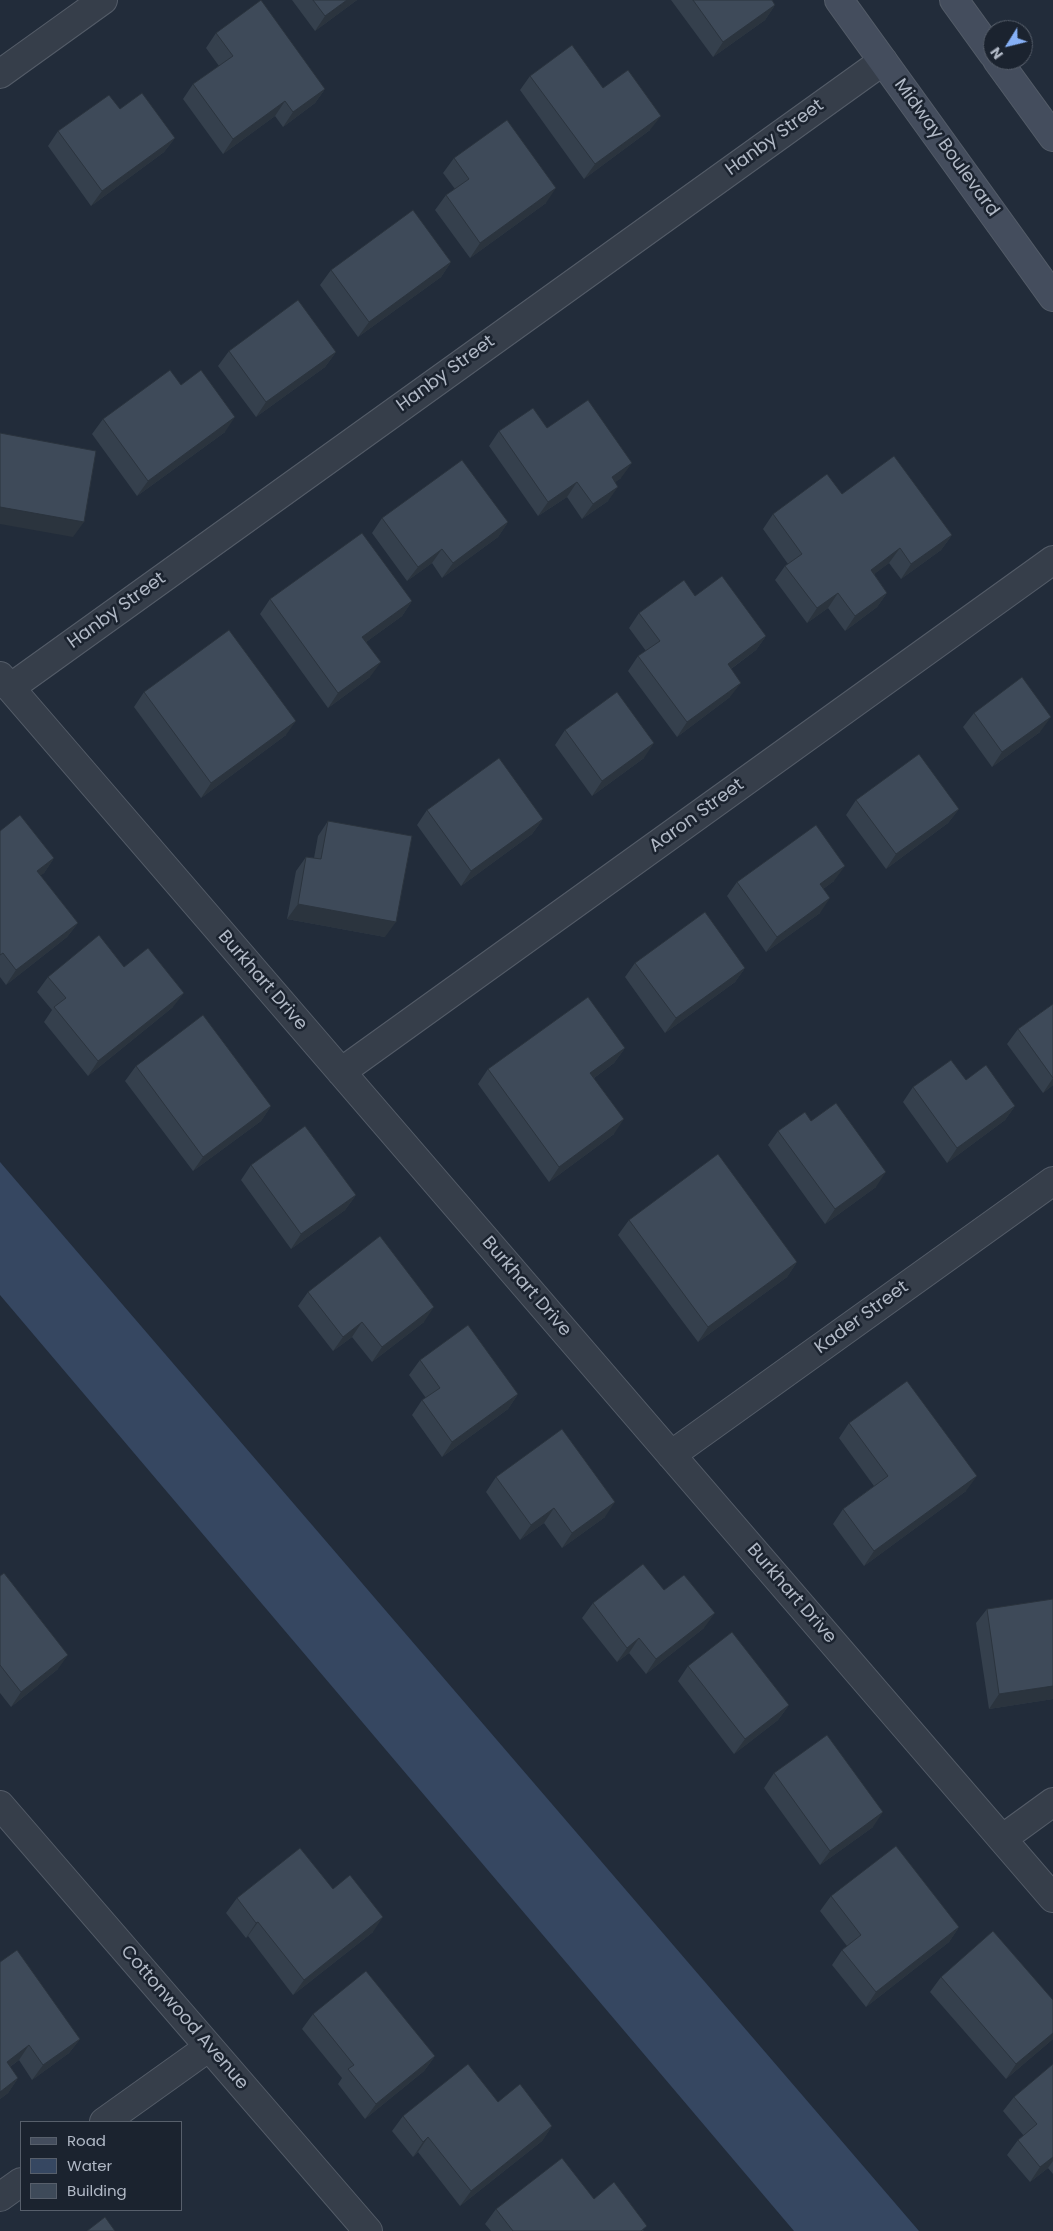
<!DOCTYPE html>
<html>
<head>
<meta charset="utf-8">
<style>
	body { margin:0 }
	#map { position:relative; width:1053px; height:2231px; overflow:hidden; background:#222c3a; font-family:Poppins,sans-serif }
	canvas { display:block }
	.legend { position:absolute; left:20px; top:2121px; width:162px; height:90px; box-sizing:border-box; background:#1b232f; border:1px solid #575f6b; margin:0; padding:6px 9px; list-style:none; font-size:15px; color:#b1b9c6 }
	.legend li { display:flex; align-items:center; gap:10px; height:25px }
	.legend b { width:25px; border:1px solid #575f6b }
	.north { position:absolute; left:983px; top:20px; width:50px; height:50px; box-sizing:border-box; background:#1b232f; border:1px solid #575f6b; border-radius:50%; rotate:234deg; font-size:14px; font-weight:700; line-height:20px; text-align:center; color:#b1b9c6 }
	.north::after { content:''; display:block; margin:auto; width:18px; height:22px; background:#86b0f6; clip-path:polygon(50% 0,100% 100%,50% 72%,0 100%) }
</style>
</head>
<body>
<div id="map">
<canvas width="1053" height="2231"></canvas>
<ul class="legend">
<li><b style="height:6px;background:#444d5d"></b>Road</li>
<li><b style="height:14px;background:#364761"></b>Water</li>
<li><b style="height:14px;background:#3e4a59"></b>Building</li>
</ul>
<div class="north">N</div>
</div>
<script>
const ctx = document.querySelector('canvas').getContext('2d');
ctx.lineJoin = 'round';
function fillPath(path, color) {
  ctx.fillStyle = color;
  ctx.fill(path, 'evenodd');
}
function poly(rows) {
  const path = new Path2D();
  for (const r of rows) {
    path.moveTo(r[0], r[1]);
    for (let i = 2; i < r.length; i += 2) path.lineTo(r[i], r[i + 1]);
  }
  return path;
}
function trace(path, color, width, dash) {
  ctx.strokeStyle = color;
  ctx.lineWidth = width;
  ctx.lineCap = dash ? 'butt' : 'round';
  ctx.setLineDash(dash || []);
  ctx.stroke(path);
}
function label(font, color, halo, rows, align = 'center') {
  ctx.font = font + ' Poppins,sans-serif';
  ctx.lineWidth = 5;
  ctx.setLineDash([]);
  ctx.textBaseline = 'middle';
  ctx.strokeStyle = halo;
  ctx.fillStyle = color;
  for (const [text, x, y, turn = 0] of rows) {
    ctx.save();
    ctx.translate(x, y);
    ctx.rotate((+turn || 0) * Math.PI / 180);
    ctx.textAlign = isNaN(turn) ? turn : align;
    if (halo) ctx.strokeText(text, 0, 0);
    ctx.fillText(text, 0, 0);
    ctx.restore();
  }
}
const water = poly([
	[0,1162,919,2231,794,2231,0,1295]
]);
const street = poly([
	[0,74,103,0],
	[0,676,1053,1898],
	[10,688,883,61],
	[341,1072,1053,560],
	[671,1455,1053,1181],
	[0,1805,368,2231],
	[1002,1839,1053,1802],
	[104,2122,209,2047],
	[0,2197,21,2182]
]);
const secondary = poly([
	[839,0,1053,297],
	[954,0,993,54],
	[997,60,1053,137]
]);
const wall = poly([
	[292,0,357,0,315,31],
	[671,0,772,0,775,5,765,20,713,57],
	[216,33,325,89,315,103,283,127,275,116,223,154,183,99,193,84,219,66,206,48],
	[530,76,603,88,650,130,584,179,520,90],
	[120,109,175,138,164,152,91,206,48,146,58,131],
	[454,158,546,203,470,258,435,210,446,195,455,189,443,173],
	[451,262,441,277,358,337,320,285,331,270],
	[229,351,336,352,325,367,256,417,218,366],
	[181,385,225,432,137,496,92,434,103,419],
	[547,428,621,478,615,482,608,501,582,519,567,497,538,516,489,446,499,431],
	[842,494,952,535,941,550,901,579,889,563,874,574,887,593,877,607,845,631,828,608,807,623,775,580,785,566,788,564,763,529,773,514],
	[382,518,508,522,498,537,442,578,432,563,407,581,372,533],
	[695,596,766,636,756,650,731,669,730,697,677,737,628,671,638,656,646,651,629,628,639,613],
	[270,599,412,601,402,616,366,642,370,677,328,708,260,614],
	[144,692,286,735,201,798,134,707],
	[974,713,1040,732,992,767,963,727],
	[565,730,644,758,592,796,555,745],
	[856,800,959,809,948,823,886,869,846,815],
	[427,810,543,819,532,834,461,886,417,825],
	[328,821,385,937,287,919,296,871,306,857,314,858,318,836],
	[0,831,54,858,44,873,40,875,78,923,67,937,6,985,0,977],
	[834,881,823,889,820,913,766,952,727,896,737,882],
	[635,963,745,968,735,982,665,1033,625,977],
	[124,967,173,1007,88,1076,44,1022,52,1010,37,992,48,977],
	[1053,1004,1053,1085,1043,1093,1007,1044,1018,1029],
	[625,1048,614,1063,594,1078,614,1134,549,1182,478,1084,488,1069],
	[136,1066,271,1106,261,1121,193,1171,125,1081],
	[966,1080,1015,1106,1005,1120,947,1163,903,1102,913,1087],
	[811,1121,876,1187,825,1224,768,1145,778,1131],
	[251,1165,356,1195,345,1210,291,1249,241,1180],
	[629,1220,797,1262,787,1277,698,1342,618,1235],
	[308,1292,424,1322,372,1362,352,1337,333,1351,298,1306],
	[420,1360,518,1394,508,1409,442,1457,412,1415,422,1400,426,1398,409,1375],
	[849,1423,966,1491,864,1566,833,1524,843,1509,874,1486,839,1438],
	[496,1477,605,1517,562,1548,544,1523,520,1540,486,1492],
	[0,1576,58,1669,11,1707,0,1693],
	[664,1590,704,1628,646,1674,629,1653,617,1662,582,1618,593,1603],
	[987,1609,1053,1699,989,1709,976,1623],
	[688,1666,789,1705,778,1720,734,1754,678,1681],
	[774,1773,873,1827,820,1865,764,1788],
	[333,1889,373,1932,293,1995,248,1936,246,1938,226,1913,237,1898],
	[831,1896,959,1927,949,1942,866,2007,832,1965,842,1950,847,1946,820,1911],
	[0,1962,80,2039,69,2053,32,2080,19,2060,10,2067,18,2078,8,2093,0,2099],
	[941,1977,1053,2000,1053,2039,1006,2079,930,1992],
	[313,2014,435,2056,424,2071,365,2119,338,2084,342,2078,302,2029],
	[1053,2064,1053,2174,1048,2168,1030,2182,1007,2155,1018,2140,1024,2136,1003,2111,1014,2097],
	[498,2102,552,2126,542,2141,460,2206,418,2152,413,2157,392,2131,403,2116],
	[594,2199,644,2231,491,2231,485,2224,496,2209]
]);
const shadedWall = poly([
	[347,0,357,0,315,31,325,16],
	[775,5,765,20,713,57,723,42],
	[325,89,315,103,283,127,293,112],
	[285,101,275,116,223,154,233,139],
	[661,116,650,130,584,179,595,164],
	[175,138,164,152,91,206,102,191],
	[556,188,546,203,470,258,480,243],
	[451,262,441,277,358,337,369,322],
	[336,352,325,367,256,417,266,402],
	[235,417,225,432,137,496,148,481],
	[632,463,621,478,602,492,612,477],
	[577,482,567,497,538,516,548,502],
	[618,487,608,501,582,519,593,504],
	[0,507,84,522,73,537,0,524],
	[508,522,498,537,442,578,453,563],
	[952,535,941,550,901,579,911,564],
	[900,548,889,563,860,585,871,570],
	[442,549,432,563,407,581,418,567],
	[838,593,828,608,807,623,817,608],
	[887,593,877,607,845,631,855,616],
	[412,601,402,616,352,652,362,637],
	[766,636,756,650,717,679,728,664],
	[381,662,370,677,328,708,338,693],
	[741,683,730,697,677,737,687,722],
	[1051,717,1040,732,992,767,1002,752],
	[296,721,286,735,201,798,211,783],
	[654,743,644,758,592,796,602,781],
	[959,809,948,823,886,869,896,854],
	[543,819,532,834,461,886,471,871],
	[54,858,44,873,27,886,37,871],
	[845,866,834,881,809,899,820,884],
	[830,898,820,913,766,952,777,937],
	[298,904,396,922,385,937,287,919],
	[78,923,67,937,6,985,16,970],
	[745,968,735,982,665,1033,676,1018],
	[184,993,173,1007,88,1076,98,1061],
	[625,1048,614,1063,580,1088,590,1073],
	[1053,1078,1053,1085,1043,1093],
	[271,1106,261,1121,193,1171,203,1157],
	[1015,1106,1005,1120,947,1163,957,1148],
	[624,1119,614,1134,549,1182,559,1167],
	[886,1172,876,1187,825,1224,835,1209],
	[356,1195,345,1210,291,1249,301,1234],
	[797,1262,787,1277,698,1342,708,1327],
	[434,1307,424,1322,372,1362,382,1347],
	[362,1322,352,1337,333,1351,343,1337],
	[518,1394,508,1409,442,1457,452,1442],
	[977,1476,966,1491,864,1566,874,1551],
	[615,1502,605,1517,562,1548,572,1533],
	[554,1508,544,1523,520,1540,531,1525],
	[715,1613,704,1628,646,1674,656,1659],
	[639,1638,629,1653,617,1662,627,1648],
	[68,1655,58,1669,11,1707,21,1692],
	[1053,1686,1053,1699,989,1709,999,1694],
	[789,1705,778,1720,734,1754,745,1739],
	[883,1812,873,1827,820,1865,830,1851],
	[383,1917,373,1932,293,1995,304,1980],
	[258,1922,248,1936,246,1938,256,1923],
	[959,1927,949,1942,866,2007,876,1992],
	[1053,2033,1053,2039,1006,2079,1016,2064],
	[80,2039,69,2053,32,2080,43,2065],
	[29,2045,19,2060,0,2074,7,2062],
	[435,2056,424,2071,365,2119,376,2104],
	[18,2078,8,2093,0,2099,0,2092],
	[552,2126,542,2141,460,2206,471,2191],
	[428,2137,418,2152,413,2157,423,2142],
	[1053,2157,1053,2161,1048,2168,1030,2182,1040,2167]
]);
const building = poly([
	[261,0,325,89,293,112,285,101,233,139,193,84,233,56,216,33,261,0],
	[313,0,347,0,325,16,313,0],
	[693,0,772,0,775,5,723,42,693,0],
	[572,45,603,88,628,70,661,116,595,164,530,76,572,45],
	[142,93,175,138,102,191,58,131,109,95,120,109,142,93],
	[507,120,556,188,480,243,446,195,469,179,454,158,507,120],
	[413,210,451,262,369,322,331,270,413,210],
	[298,300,336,352,266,402,229,351,298,300],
	[170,370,181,385,201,370,235,417,148,481,103,419,170,370],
	[588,400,632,463,612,477,618,487,593,504,577,482,548,502,499,431,533,408,547,428,588,400],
	[0,433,96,451,84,522,0,507,0,433],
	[894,456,952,535,911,564,900,548,871,570,887,593,855,616,838,593,817,608,785,566,802,554,773,514,827,474,842,494,894,456],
	[462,460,508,522,453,563,442,549,418,567,382,518,462,460],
	[362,533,412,601,362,637,381,662,338,693,270,599,362,533],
	[722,576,766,636,728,664,741,683,687,722,638,656,660,641,639,613,684,580,695,596,722,576],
	[229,630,296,721,211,783,144,692,229,630],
	[1022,677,1051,717,1002,752,974,713,1022,677],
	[617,692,654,743,602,781,565,730,617,692],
	[919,754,959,809,896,854,856,800,919,754],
	[499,758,543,819,471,871,427,810,499,758],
	[20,815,54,858,37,871,78,923,16,970,3,953,0,955,0,831,20,815],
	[328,821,412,836,396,922,298,904,306,857,321,859,328,821],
	[816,825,845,866,820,884,830,898,777,937,737,882,816,825],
	[705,912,745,968,676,1018,635,963,705,912],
	[99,935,124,967,148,948,184,993,98,1061,54,1007,66,998,48,977,99,935],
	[588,997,625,1048,590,1073,624,1119,559,1167,488,1069,588,997],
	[1053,1004,1053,1078,1018,1029,1053,1004],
	[203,1015,271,1106,203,1157,136,1066,203,1015],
	[951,1060,966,1080,986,1065,1015,1106,957,1148,913,1087,951,1060],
	[836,1103,886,1172,835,1209,778,1131,805,1112,811,1121,836,1103],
	[305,1126,356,1195,301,1234,251,1165,305,1126],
	[718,1154,797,1262,708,1327,629,1220,718,1154],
	[380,1236,434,1307,382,1347,362,1322,343,1337,308,1292,380,1236],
	[468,1325,518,1394,452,1442,422,1400,440,1388,420,1360,468,1325],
	[907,1381,977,1476,874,1551,843,1509,888,1476,849,1423,907,1381],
	[562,1429,615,1502,572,1533,554,1508,531,1525,496,1477,562,1429],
	[643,1564,664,1590,684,1575,715,1613,656,1659,639,1638,627,1648,593,1603,643,1564],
	[4,1573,68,1655,21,1692,0,1665,0,1576,4,1573],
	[1053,1599,1053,1686,999,1694,987,1609,1053,1599],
	[732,1632,789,1705,745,1739,688,1666,732,1632],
	[827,1735,883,1812,830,1851,774,1773,827,1735],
	[896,1846,959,1927,876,1992,842,1950,861,1935,831,1896,896,1846],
	[300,1848,333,1889,350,1875,383,1917,304,1980,258,1922,256,1923,237,1898,300,1848],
	[993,1931,1053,2000,1053,2033,1016,2064,941,1977,993,1931],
	[17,1950,80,2039,43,2065,29,2045,7,2062,18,2078,0,2092,0,1962,17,1950],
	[366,1971,435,2056,376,2104,348,2069,354,2065,313,2014,366,1971],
	[468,2064,498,2102,520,2084,552,2126,471,2191,428,2137,423,2142,403,2116,468,2064],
	[1053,2064,1053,2157,1040,2167,1018,2140,1037,2124,1014,2097,1053,2064],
	[562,2158,594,2199,614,2182,647,2226,641,2231,513,2231,496,2209,562,2158],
	[105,2217,115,2231,87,2231,105,2217]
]);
const streetNames = [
	["Hanby Street",775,138,-36],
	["Midway Boulevard",946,148,54],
	["Hanby Street",446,374,-36],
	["Hanby Street",117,611,-36],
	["Aaron Street",697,816,-36],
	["Burkhart Drive",262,981,49],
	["Burkhart Drive",526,1287,49],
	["Kader Street",862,1318,-36],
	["Burkhart Drive",791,1594,49],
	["Cottonwood Avenue",184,2018,49]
];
fillPath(water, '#364761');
trace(street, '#545c68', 30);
trace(secondary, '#545c68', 30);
trace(street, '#363e4a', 28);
trace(secondary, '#444d5d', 28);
fillPath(wall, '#35404d');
fillPath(shadedWall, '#2b343e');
fillPath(building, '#3e4a59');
trace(building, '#2b343e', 1);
label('18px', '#b1b9c6', '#1b232f', streetNames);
</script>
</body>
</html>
